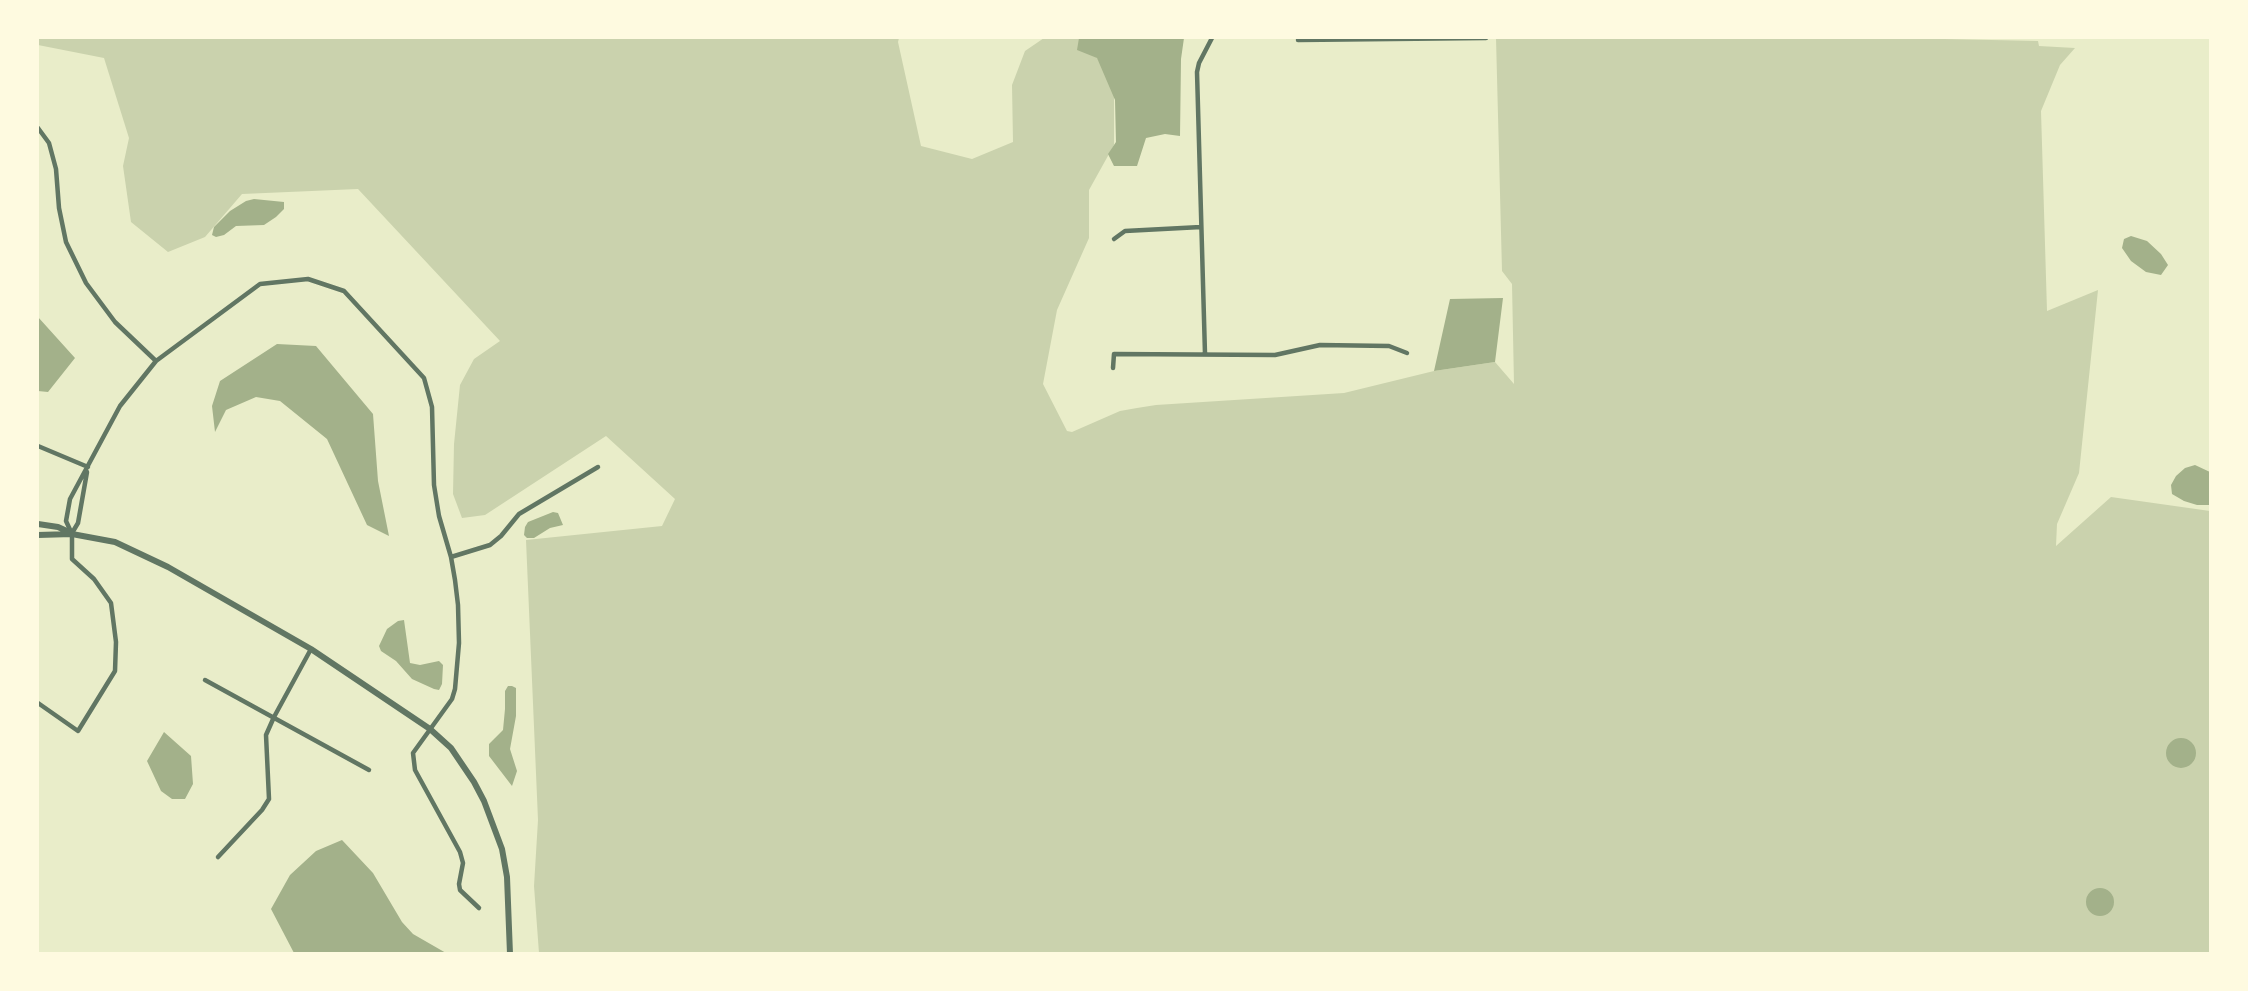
<!DOCTYPE html>
<html>
<head>
<meta charset="utf-8">
<style>
	body { margin:0 }
	#map { position:relative; width:2248px; height:991px; overflow:hidden; background:#e9edc9; font-family:Inter,sans-serif }
	canvas { display:block }
	.frame { position:absolute; inset:0; border:39px solid #fefae0; pointer-events:none }
</style>
</head>
<body>
<div id="map">
<canvas width="2248" height="991"></canvas>
<div class="frame"></div>
</div>
<script>
const ctx = document.querySelector('canvas').getContext('2d');
ctx.lineJoin = 'round';
function fillPath(path, color) {
  ctx.fillStyle = color;
  ctx.fill(path, 'evenodd');
}
function poly(rows) {
  const path = new Path2D();
  for (const r of rows) {
    if (r.length === 3) {
      path.moveTo(r[0] + r[2], r[1]);
      path.arc(r[0], r[1], r[2], 0, 2 * Math.PI);
      continue;
    }
    path.moveTo(r[0], r[1]);
    for (let i = 2; i < r.length; i += 2) path.lineTo(r[i], r[i + 1]);
  }
  return path;
}
function trace(path, color, width, dash) {
  ctx.strokeStyle = color;
  ctx.lineWidth = width;
  ctx.lineCap = dash ? 'butt' : 'round';
  ctx.setLineDash(dash || []);
  ctx.stroke(path);
}
const green = poly([
	[38,38,899,38,898,42,921,146,972,159,1013,142,1012,85,1025,51,1044,38,1081,38,1114,79,1114,145,1089,190,1089,238,1057,310,1043,384,1067,431,1072,432,1120,411,1137,408,1156,405,1344,393,1434,371,1495,362,1514,384,1512,284,1502,271,1496,38,1898,38,2038,41,2039,46,2075,48,2060,65,2041,111,2047,311,2098,290,2079,473,2057,524,2056,546,2111,497,2210,511,2210,953,539,953,534,886,538,820,526,540,662,526,675,499,606,436,485,515,462,518,453,494,454,444,460,385,474,359,500,341,358,189,242,194,205,237,168,252,131,222,123,166,129,138,104,58,38,45]
]);
const water = poly([
	[1079,38,1184,38,1181,59,1180,136,1165,134,1146,138,1137,166,1114,166,1108,154,1116,142,1115,100,1097,58,1077,50],
	[254,199,284,202,284,209,276,217,264,225,236,226,224,235,216,237,212,235,214,227,230,211,246,201],
	[2131,236,2147,241,2161,254,2168,265,2161,275,2146,272,2131,261,2122,248,2124,239],
	[1503,298,1495,362,1434,371,1450,299],
	[38,317,75,358,48,392,38,391],
	[277,344,316,346,373,414,378,481,389,536,367,525,327,439,280,401,256,397,226,410,215,432,212,406,220,381],
	[2195,465,2210,472,2210,505,2197,505,2184,501,2172,494,2171,485,2176,476,2185,468],
	[553,512,558,513,563,525,550,528,534,538,527,538,524,535,525,527,528,522],
	[404,620,410,663,420,665,439,661,443,665,442,684,439,690,434,689,412,679,396,661,381,651,379,646,387,629,398,621],
	[508,686,512,686,516,688,516,716,510,749,517,771,512,786,489,756,489,744,503,730,505,709,505,691],
	[164,732,191,756,193,784,185,799,172,799,161,791,147,761],
	[2181,753,15],
	[342,840,373,873,402,922,413,934,446,953,294,953,271,909,290,875,316,851],
	[2100,902,14]
]);
const minor = poly([
	[1298,40,1486,38],
	[38,128,49,143,56,169,59,208,66,242,86,283,115,322,156,361],
	[1114,239,1125,231,1201,227],
	[1205,354,1197,72,1199,63,1212,38],
	[1113,368,1114,354,1275,355,1320,345,1389,346,1407,353],
	[38,446,88,467],
	[72,533,78,523,87,472],
	[451,557,490,545,501,536,519,514,598,467],
	[205,680,369,770],
	[38,703,78,731,115,671,116,642,111,603,94,579,72,559,72,534,66,521,70,499,120,406,156,361,260,284,308,279,344,291,424,378,432,407,434,485,439,516,451,557,455,580,458,605,459,643,455,689,452,699,413,753,415,770,460,852,463,863,459,884,460,890,479,908],
	[218,857,262,810,269,799,266,735,274,717,311,649]
]);
const tertiary = poly([
	[38,524,58,527,69,532],
	[38,535,72,534,115,542,168,567,311,649,430,729,451,748,474,782,484,801,502,849,507,877,510,954]
]);
fillPath(green, '#cad2ad');
fillPath(water, '#a3b18a');
trace(minor, '#617663', 4.5);
trace(tertiary, '#617663', 6);
</script>
</body>
</html>
